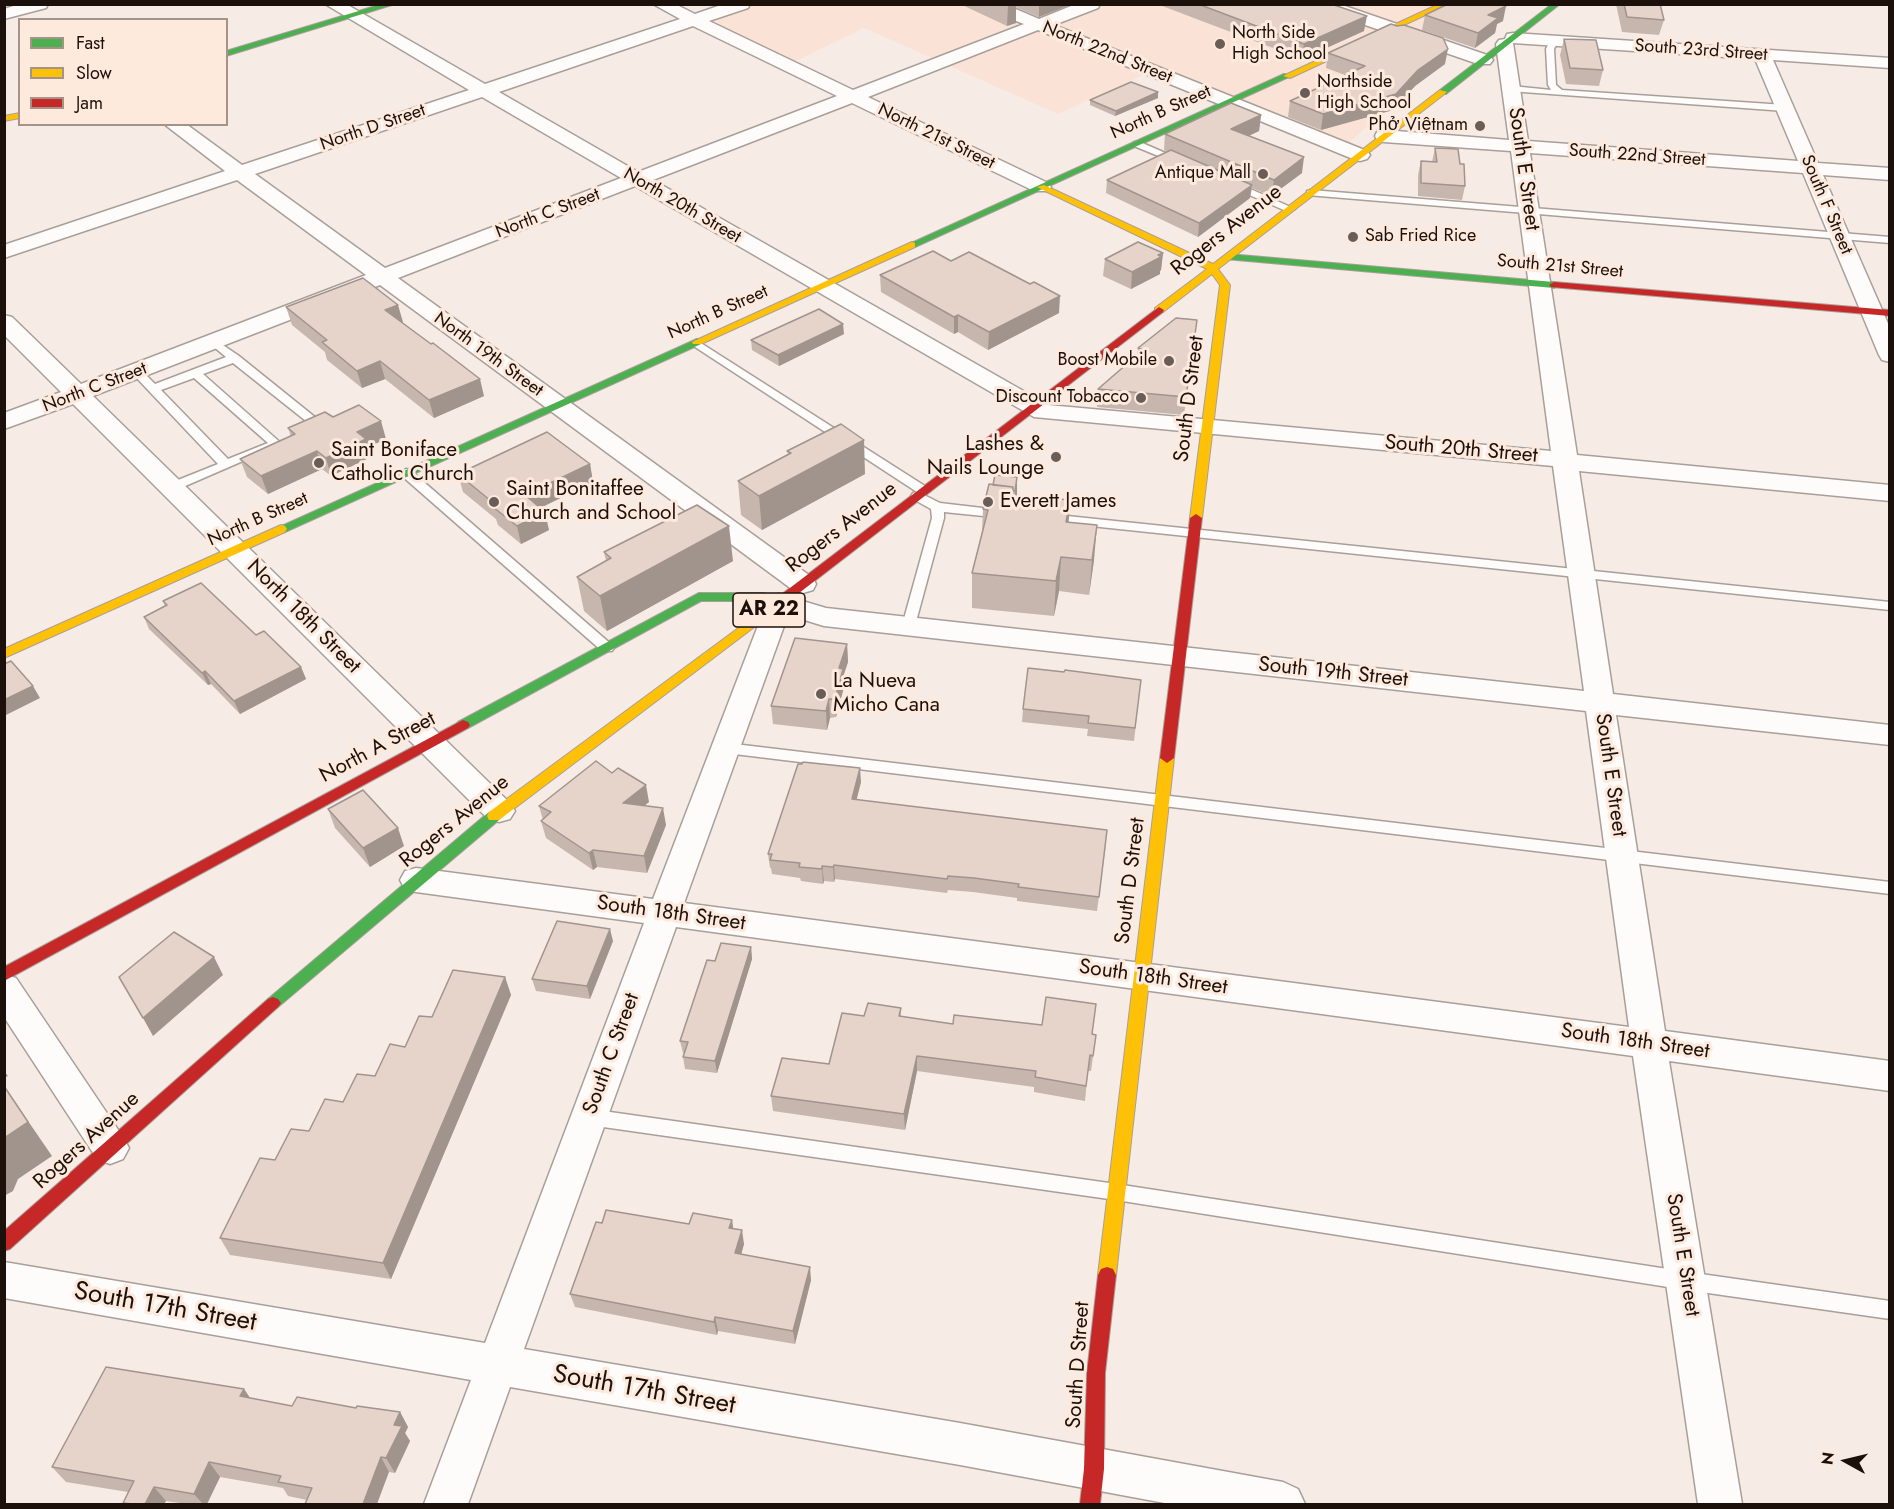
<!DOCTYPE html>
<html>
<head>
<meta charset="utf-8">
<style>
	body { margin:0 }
	#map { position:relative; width:1894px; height:1509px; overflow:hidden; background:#f6ebe5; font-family:Jost,sans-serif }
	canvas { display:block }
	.frame { position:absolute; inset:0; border:6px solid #1c110a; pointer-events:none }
	.legend { position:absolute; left:18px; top:18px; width:210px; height:108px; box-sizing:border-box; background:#fee9dd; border:2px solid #a49389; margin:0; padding:8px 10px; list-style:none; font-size:18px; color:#1c110a }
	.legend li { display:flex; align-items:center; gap:12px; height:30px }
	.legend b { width:30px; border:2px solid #a49389 }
	.north { position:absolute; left:1816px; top:1431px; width:60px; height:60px; -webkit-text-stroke:4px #fee9dd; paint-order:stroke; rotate:278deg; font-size:16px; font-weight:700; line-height:24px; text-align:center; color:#1c110a }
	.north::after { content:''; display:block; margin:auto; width:21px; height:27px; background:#1c110a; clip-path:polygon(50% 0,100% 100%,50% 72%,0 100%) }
</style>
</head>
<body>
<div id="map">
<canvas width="1894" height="1509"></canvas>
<div class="frame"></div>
<ul class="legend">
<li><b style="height:8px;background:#4caf50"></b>Fast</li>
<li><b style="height:8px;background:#ffc107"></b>Slow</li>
<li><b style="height:8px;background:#c62828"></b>Jam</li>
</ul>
<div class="north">N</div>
</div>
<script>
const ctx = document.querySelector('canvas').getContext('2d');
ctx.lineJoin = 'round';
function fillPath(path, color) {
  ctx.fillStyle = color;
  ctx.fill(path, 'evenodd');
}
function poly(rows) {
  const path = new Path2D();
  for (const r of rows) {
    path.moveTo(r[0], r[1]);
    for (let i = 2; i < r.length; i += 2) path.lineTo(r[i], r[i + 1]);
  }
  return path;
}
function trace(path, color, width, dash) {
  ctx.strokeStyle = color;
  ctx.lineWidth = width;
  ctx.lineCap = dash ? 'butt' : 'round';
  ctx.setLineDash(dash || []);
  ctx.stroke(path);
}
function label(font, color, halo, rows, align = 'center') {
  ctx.font = font + ' Jost,sans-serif';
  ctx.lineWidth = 6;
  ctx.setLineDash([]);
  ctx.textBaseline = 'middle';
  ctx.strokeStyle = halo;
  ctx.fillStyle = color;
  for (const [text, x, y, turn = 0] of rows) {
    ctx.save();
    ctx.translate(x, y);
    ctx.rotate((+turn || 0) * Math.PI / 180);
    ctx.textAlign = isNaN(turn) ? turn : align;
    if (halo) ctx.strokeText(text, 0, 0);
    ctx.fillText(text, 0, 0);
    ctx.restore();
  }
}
const built = poly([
	[742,4,1504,5,1343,148,1152,71,1058,114,864,28,788,65,705,17]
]);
const lane = poly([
	[1554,38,1558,41,1554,49,1556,85,1562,90,1785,105,1790,108,1785,111,1509,91,1509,87,1512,86,1551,90,1548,85,1546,49,1551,39,1554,38],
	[1134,142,1140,142,1186,162,1178,164,1134,146,1134,142],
	[1231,183,1237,183,1295,209,1286,211,1231,187,1231,183],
	[1311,190,1890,237,1890,243,1307,195,1307,191,1311,190],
	[214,339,239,356,326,426,316,432,308,432,306,429,311,425,233,363,203,374,282,444,176,490,168,490,166,487,168,484,218,464,131,372,133,370,141,370,155,384,226,357,208,342,214,339],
	[194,378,268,443,228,459,161,390,194,378],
	[696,340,928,488,930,491,924,495,940,503,1008,511,1009,514,1003,518,944,512,944,518,914,629,909,631,902,626,932,518,931,509,913,499,911,496,913,493,917,492,692,345,690,343,696,340],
	[406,469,410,470,612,645,614,648,612,651,602,651,402,476,400,473,406,469],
	[1048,514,1890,602,1890,610,1043,521,1042,518,1043,515,1048,514],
	[726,743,1890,882,1890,894,726,753,719,748,726,743],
	[589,1109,1116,1184,1687,1272,1890,1301,1890,1319,1687,1290,1116,1200,589,1125,583,1123,580,1117,583,1111,589,1109]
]);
const street = poly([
	[20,4,48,4,46,8,4,19,4,9,20,4],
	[325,4,346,4,485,84,680,19,653,4,675,4,695,14,724,4,750,4,748,8,709,21,853,90,1024,24,982,8,980,4,1004,4,1039,19,1076,4,1100,4,1098,8,1054,25,1367,151,1370,155,1367,159,1360,161,1353,159,1038,30,868,97,1048,183,1051,187,1048,191,1034,191,852,103,653,180,1048,405,1551,451,1511,151,1384,142,1377,140,1375,136,1377,132,1384,130,1509,140,1496,44,1499,40,1505,39,1507,34,1513,33,1890,58,1890,68,1773,60,1818,163,1890,168,1890,180,1823,175,1890,328,1890,362,1882,360,1879,355,1803,173,1530,153,1577,455,1890,485,1890,501,1579,471,1613,694,1890,725,1890,745,1616,715,1665,1031,1890,1061,1890,1091,1669,1061,1742,1504,1698,1504,1633,1056,676,927,524,1349,960,1423,1283,1482,1298,1489,1305,1504,1170,1504,960,1465,510,1387,468,1504,424,1504,471,1380,4,1298,4,1262,485,1343,644,923,416,892,405,889,400,880,405,871,416,868,653,899,769,597,779,594,826,608,1584,691,1553,466,1034,417,635,186,398,278,813,578,816,584,813,590,803,593,793,590,380,285,93,396,510,803,515,811,510,819,499,822,488,819,73,404,4,429,4,413,61,392,4,335,4,315,12,317,81,384,366,275,237,180,4,258,4,245,225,171,164,124,186,124,242,165,469,90,325,4],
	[693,26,837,96,638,172,499,92,693,26],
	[1513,43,1755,59,1798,161,1528,141,1513,43],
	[482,97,621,178,385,268,255,174,482,97],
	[788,615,824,626,1586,711,1629,1027,684,903,788,615],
	[1314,4,1339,4,1490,56,1493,60,1490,64,1478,64,1316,8,1314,4],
	[4,974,16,978,123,1137,129,1148,123,1159,110,1164,97,1159,4,1017,4,974]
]);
const fast = poly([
	[382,4,395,4,226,56,226,51,382,4],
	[1552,4,1560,4,1446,94,1440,94,1440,90,1552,4],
	[1284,74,1291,76,915,247,907,245,1284,74],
	[1228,254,1554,282,1559,285,1554,288,1225,259,1225,255,1228,254],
	[697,339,701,340,701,344,285,532,281,533,275,529,697,339],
	[699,593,763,593,783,600,785,603,779,607,762,601,701,601,468,728,458,728,456,725,458,722,699,593],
	[494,811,499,812,501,816,499,820,278,1007,273,1009,268,1007,265,1003,268,999,489,812,494,811]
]);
const slow = poly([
	[1439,4,1449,4,1290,78,1283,76,1439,4],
	[1440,90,1447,92,1218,269,1230,285,1202,518,1196,522,1192,520,1190,518,1220,285,1212,274,1163,312,1155,312,1155,308,1207,269,1037,187,1044,185,1213,264,1440,90],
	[20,113,20,118,4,121,4,116,20,113],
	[912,242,915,243,915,247,701,344,693,344,692,342,912,242],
	[281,525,285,526,287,529,285,532,4,658,4,649,281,525],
	[786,593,790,594,792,597,790,600,499,820,489,820,487,816,489,812,786,593],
	[1167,753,1174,758,1116,1275,1113,1281,1107,1283,1101,1281,1098,1275,1160,758,1167,753]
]);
const jam = poly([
	[1554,282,1890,310,1890,316,1551,287,1549,285,1554,282],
	[1159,307,1164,310,1163,312,790,600,782,600,780,597,782,594,1159,307],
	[1196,514,1202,518,1174,758,1167,763,1160,758,1190,518,1196,514],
	[463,720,468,722,470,725,468,728,4,981,4,967,463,720],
	[273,997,278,999,281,1003,278,1007,10,1249,4,1251,4,1231,268,999,273,997],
	[1107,1267,1113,1269,1116,1275,1105,1373,1104,1469,1100,1504,1080,1504,1084,1469,1087,1373,1098,1275,1101,1269,1107,1267]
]);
const wall = poly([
	[960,4,1072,4,1039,17,1016,7,1016,23,1007,26],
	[1157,4,1331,4,1364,31,1302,59],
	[1616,4,1660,4,1664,20,1659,35,1622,32],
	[1425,15,1503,21,1497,24,1495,33,1475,48,1422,30],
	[1564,39,1603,70,1599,86,1566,84,1560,55],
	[1328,53,1445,64,1415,86,1393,110,1321,130,1288,117,1290,101,1345,75,1326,68],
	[1158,98,1115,116,1090,105,1090,100],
	[1261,115,1259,131,1249,136,1302,173,1271,196,1252,188,1250,198,1198,237,1106,193,1107,180,1168,152,1164,150,1165,134],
	[1435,148,1460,164,1465,186,1462,200,1418,196,1418,175,1421,161,1432,162],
	[1163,253,1161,270,1160,271,1160,274,1131,289,1103,276,1105,259],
	[951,261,1059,313,988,350,958,332,954,334,881,292,880,275],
	[286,307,403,322,402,322,484,396,434,418,385,379,362,388,327,360,325,352,292,325],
	[1197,320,1184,415,1097,407,1098,389,1137,355,1138,348],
	[844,334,779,366,752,350,751,340],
	[333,417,386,439,368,447,371,457,331,476,322,469,268,494,247,477,240,459,291,436,288,428],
	[787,451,865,474,762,530,741,515,738,481,788,454],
	[590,464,593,482,540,508,549,530,521,544,498,525,496,519,463,492,458,474],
	[1017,477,1017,495,1070,500,1068,522,1094,560,1089,595,1059,591,1054,616,972,608,972,573,982,532,983,509,993,485],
	[604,552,733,561,607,631,584,611,577,577,606,561],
	[163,601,256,635,301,667,306,679,240,714,211,684,208,685,149,629,144,617,165,606],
	[847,644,848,662,843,677,844,687,836,717,830,718,827,730,773,724,771,706],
	[1141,680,1134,741,1087,736,1088,729,1022,722,1023,709],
	[861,782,856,800,1106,844,1097,911,1017,901,1017,898,973,892,948,890,947,893,835,879,834,882,824,881,823,884,801,881,800,878,772,874,771,868,770,868,768,854],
	[649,802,644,805,666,825,647,873,597,867,593,870,546,838,541,821,543,820,539,806],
	[328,809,404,846,370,867,335,828],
	[613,941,590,999,536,991,532,979],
	[751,947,752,959,717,1073,685,1069,683,1057,684,1053,683,1053,680,1041,715,961],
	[505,977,511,995,391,1279,230,1255,220,1238,275,1160,375,1076,405,1047,432,1017],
	[901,1008,901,1016,953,1024,1096,1035,1091,1071,1088,1071,1085,1101,1034,1092,1034,1087,917,1071,905,1130,773,1111,771,1096,829,1064,864,1016],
	[732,1220,733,1229,744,1244,741,1254,811,1280,795,1344,718,1331,717,1335,575,1307,570,1294,602,1223,689,1224],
	[244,1389,250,1398,292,1406,356,1408,400,1412,408,1427,405,1433,410,1441,395,1473,389,1472,307,1500,288,1496,283,1488,220,1477,207,1504,186,1504,166,1501,164,1504,125,1504,123,1503,128,1492,66,1482,52,1467]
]);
const shadedWall = poly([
	[1013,4,1016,4,1016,23,1007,26,1008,6],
	[1039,4,1072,4,1039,17],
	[1506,6,1503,21,1497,24,1495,33,1475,48,1478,33,1488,15],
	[1367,16,1364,31,1302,59,1304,44],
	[1448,49,1445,64,1415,86,1393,110,1321,130,1323,114],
	[1158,92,1158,98,1115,116,1116,111],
	[1261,115,1259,131,1229,145,1231,129],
	[1304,157,1302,173,1271,196,1274,180],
	[1252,185,1250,198,1198,237,1199,223],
	[1163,253,1161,270,1160,271,1160,274,1131,289,1132,272],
	[1060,296,1059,313,988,350,989,332],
	[398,305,403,322,390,327,385,310],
	[958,315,958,332,954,334,954,317],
	[843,324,844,334,779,366,778,355],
	[380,361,385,379,362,388,357,371],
	[480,379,484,396,434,418,429,400],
	[381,421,386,439,368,447,371,457,331,476,326,458,357,432],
	[864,440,865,474,762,530,759,496],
	[317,451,322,469,268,494,261,476],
	[590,464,593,482,528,514,525,495],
	[1017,477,1017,495,1014,509,1015,491],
	[1070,500,1068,534,1066,522],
	[545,512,549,530,521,544,517,526],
	[1097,525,1094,560,1089,595,1092,560],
	[729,526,733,561,607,631,600,596],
	[1061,557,1059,591,1054,616,1056,581],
	[847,644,848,662,843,677,844,687,836,717,835,699,839,668],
	[301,667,306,679,240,714,234,701],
	[205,671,211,684,208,685,202,673],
	[33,686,40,698,4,716,4,700],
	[829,699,830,718,827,730,826,711],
	[860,768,861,782,853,814,852,799],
	[646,785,649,802,627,820,623,803],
	[663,808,666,825,647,873,644,856],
	[398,828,404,846,370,867,363,848],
	[593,850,597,867,593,870,589,853],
	[834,865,835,879,834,882,833,867],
	[822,866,824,881,823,884,822,869],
	[610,929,613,941,590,999,587,986],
	[751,947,752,959,717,1073,715,1061],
	[214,957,223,975,153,1036,143,1018],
	[505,977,511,995,391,1279,383,1263],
	[917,1056,917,1071,905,1130,904,1114],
	[4,1071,8,1076,4,1078],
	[4,1086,52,1156,18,1179,13,1191,4,1196],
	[732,1220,734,1234,729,1228],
	[742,1230,744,1244,738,1266,735,1253],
	[810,1267,811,1280,795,1344,793,1331],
	[715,1317,718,1331,717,1335,714,1322],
	[244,1389,254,1404,240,1396],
	[400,1412,408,1427,405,1433,410,1441,395,1473,386,1458,394,1425],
	[381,1457,389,1472,377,1504,363,1504],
	[209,1462,220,1477,207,1504,203,1504,194,1494],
	[154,1487,166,1501,164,1504,145,1504]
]);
const building = poly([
	[1198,4,1331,4,1367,16,1304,44,1198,4],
	[1448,4,1501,4,1506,6,1488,15,1498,18,1478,33,1425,15,1448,4],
	[1624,4,1660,4,1664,20,1627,17,1624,4],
	[1391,24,1397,26,1404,25,1443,38,1448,49,1418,70,1396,94,1323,114,1290,101,1365,66,1328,53,1391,24],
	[1564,39,1596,40,1603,70,1570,68,1564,39],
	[1131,82,1158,92,1116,111,1090,100,1131,82],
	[1231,103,1261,115,1231,129,1304,157,1274,180,1165,134,1231,103],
	[1435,148,1458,149,1460,164,1464,164,1465,186,1421,183,1421,161,1437,162,1435,148],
	[1171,150,1252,185,1199,223,1107,180,1171,150],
	[1138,242,1163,253,1158,255,1161,257,1132,272,1105,259,1138,242],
	[933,251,951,261,969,252,1030,284,1034,282,1060,296,989,332,958,315,954,317,880,275,933,251],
	[363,278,398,305,385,310,431,344,433,343,480,379,429,400,380,361,357,371,322,342,327,340,286,307,363,278],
	[819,309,843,324,778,355,751,340,819,309],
	[1176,318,1197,320,1186,397,1098,389,1143,350,1138,348,1176,318],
	[359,405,381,421,357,432,366,439,326,458,317,451,261,476,240,459,295,434,288,428,325,412,333,417,359,405],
	[841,424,864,440,759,496,738,481,791,453,787,451,841,424],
	[547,432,590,464,525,495,545,512,517,526,493,507,496,505,458,474,547,432],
	[995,475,1017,477,1015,491,1013,491,1013,487,993,485,995,475],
	[989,484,1013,487,1012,495,1070,500,1066,522,1097,525,1092,560,1061,557,1056,581,972,573,988,510,983,509,989,484],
	[697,505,729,526,600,596,577,577,611,558,604,552,697,505],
	[201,583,256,635,264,631,301,667,234,701,205,671,202,673,144,617,167,605,163,601,201,583],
	[795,638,847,644,839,668,843,669,835,699,829,699,826,711,771,706,795,638],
	[11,661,33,686,4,700,4,664,11,661],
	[1028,668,1064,672,1065,670,1141,680,1135,728,1088,723,1089,716,1023,709,1028,668],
	[596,761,612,773,618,768,646,785,623,803,663,808,644,856,593,850,589,853,541,821,551,812,539,806,596,761],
	[803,762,860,768,852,799,1107,830,1099,897,1018,887,1019,884,974,878,948,876,947,879,834,865,833,867,822,866,822,869,799,867,800,863,770,860,772,854,768,854,798,764,802,764,803,762],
	[363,790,398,828,363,848,328,809,363,790],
	[557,921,610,929,587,986,532,979,557,921],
	[174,932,214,957,143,1018,119,977,174,932],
	[721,943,751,947,715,1061,683,1057,688,1042,680,1041,707,960,715,961,721,943],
	[453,970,505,977,383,1263,220,1238,260,1158,275,1160,291,1129,309,1131,325,1099,343,1102,357,1074,375,1076,390,1044,405,1047,419,1016,432,1017,453,970],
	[1046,997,1096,1004,1092,1034,1096,1035,1093,1056,1090,1055,1086,1086,1035,1077,1036,1071,917,1056,904,1114,771,1096,782,1058,829,1064,842,1013,864,1016,868,1003,901,1008,899,1016,953,1024,954,1015,1042,1025,1046,997],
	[4,1086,28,1122,4,1138,4,1086],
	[606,1210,689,1224,693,1213,732,1220,729,1228,742,1230,735,1253,810,1267,793,1331,715,1317,714,1322,570,1294,596,1222,602,1223,606,1210],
	[106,1367,244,1389,240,1396,292,1406,297,1397,356,1408,357,1406,400,1412,394,1425,402,1426,386,1458,381,1457,363,1504,305,1504,312,1488,278,1482,281,1476,209,1462,194,1494,154,1487,145,1504,133,1504,123,1503,134,1481,52,1467,106,1367]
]);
const markers = [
	[1220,44,6,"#685d57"],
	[1305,93,6,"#685d57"],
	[1480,126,6,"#685d57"],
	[1263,174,6,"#685d57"],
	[1353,237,6,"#685d57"],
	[1169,361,6,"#685d57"],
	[1141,398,6,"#685d57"],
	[1056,457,6,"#685d57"],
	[319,463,6,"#685d57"],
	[494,502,6,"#685d57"],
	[988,502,6,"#685d57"],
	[821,694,6,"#685d57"]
];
const farPoinames = [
	["North Side",1232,34,"left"],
	["High School",1232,55,"left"],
	["Northside",1317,83,"left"],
	["High School",1317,104,"left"],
	["Phở Việtnam",1468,126],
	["Antique Mall",1251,174],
	["Sab Fried Rice",1365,237,"left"],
	["Boost Mobile",1157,361],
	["Discount Tobacco",1129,398]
];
const farStreetnames = [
	["South 23rd Street",1701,51,4],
	["North 22nd Street",1107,53,22],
	["North B Street",1161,113,-24],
	["North D Street",373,128,-19],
	["North 21st Street",936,137,26],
	["South 22nd Street",1637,156,4],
	["South F Street",1826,205,67],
	["North 20th Street",682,206,30],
	["North C Street",548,214,-21],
	["South 21st Street",1560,267,5],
	["North B Street",718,313,-24],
	["North 19th Street",488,355,36],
	["North C Street",95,388,-21],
	["North B Street",258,520,-24]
];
const shields = [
	[769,610,72]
];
const shieldNames = [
	["AR 22",769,610]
];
const streetNames = [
	["South E Street",1523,169,82],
	["Rogers Avenue",1227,231,-38],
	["South D Street",1190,399,-83],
	["South 20th Street",1461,450,5],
	["Rogers Avenue",842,528,-38],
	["North 18th Street",303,617,45],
	["South 19th Street",1333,673,6],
	["North A Street",378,748,-28],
	["South E Street",1610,775,82],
	["Rogers Avenue",455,822,-39],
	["South D Street",1131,881,-83],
	["South 18th Street",671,914,8],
	["South 18th Street",1153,978,8],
	["South 18th Street",1635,1042,8],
	["South C Street",612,1054,-70],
	["Rogers Avenue",87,1141,-42],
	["South E Street",1682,1255,81],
	["South D Street",1079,1365,-86]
];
const poiNames = [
	["Lashes &",1044,445,"right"],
	["Nails Lounge",1044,469,"right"],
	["Saint Boniface",331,451],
	["Catholic Church",331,475],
	["Saint Bonitaffee",506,490],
	["Church and School",506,514],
	["Everett James",1000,502],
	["La Nueva",833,682],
	["Micho Cana",833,706]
];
const nearStreetnames = [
	["South 17th Street",165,1308,10],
	["South 17th Street",644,1391,10]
];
fillPath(built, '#fae3d6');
trace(lane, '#a99f99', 3);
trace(street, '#a99f99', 3);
trace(fast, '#a99f99', 2);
trace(slow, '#a99f99', 2);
trace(jam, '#a99f99', 2);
fillPath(lane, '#fefcfb');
fillPath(street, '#fefcfb');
fillPath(fast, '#4caf50');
fillPath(slow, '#ffc107');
fillPath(jam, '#c62828');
fillPath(wall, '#c6b6ae');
fillPath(shadedWall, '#a1948d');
fillPath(building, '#e6d4ca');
trace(building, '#a1948d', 1.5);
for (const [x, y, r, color] of markers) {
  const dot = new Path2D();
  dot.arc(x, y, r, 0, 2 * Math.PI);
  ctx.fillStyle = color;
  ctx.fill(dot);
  trace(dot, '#fee9dd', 2);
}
label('18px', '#1c110a', '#fee9dd', farPoinames, 'right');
label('18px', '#1c110a', '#fee9dd', farStreetnames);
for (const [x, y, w] of shields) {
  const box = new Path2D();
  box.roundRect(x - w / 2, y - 17, w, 34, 4.5);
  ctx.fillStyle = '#fee9dd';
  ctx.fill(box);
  trace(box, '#1c110a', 1.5);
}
label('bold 20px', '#1c110a', null, shieldNames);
label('21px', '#1c110a', '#fee9dd', streetNames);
label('21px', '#1c110a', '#fee9dd', poiNames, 'left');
label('26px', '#1c110a', '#fee9dd', nearStreetnames);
</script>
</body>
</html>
